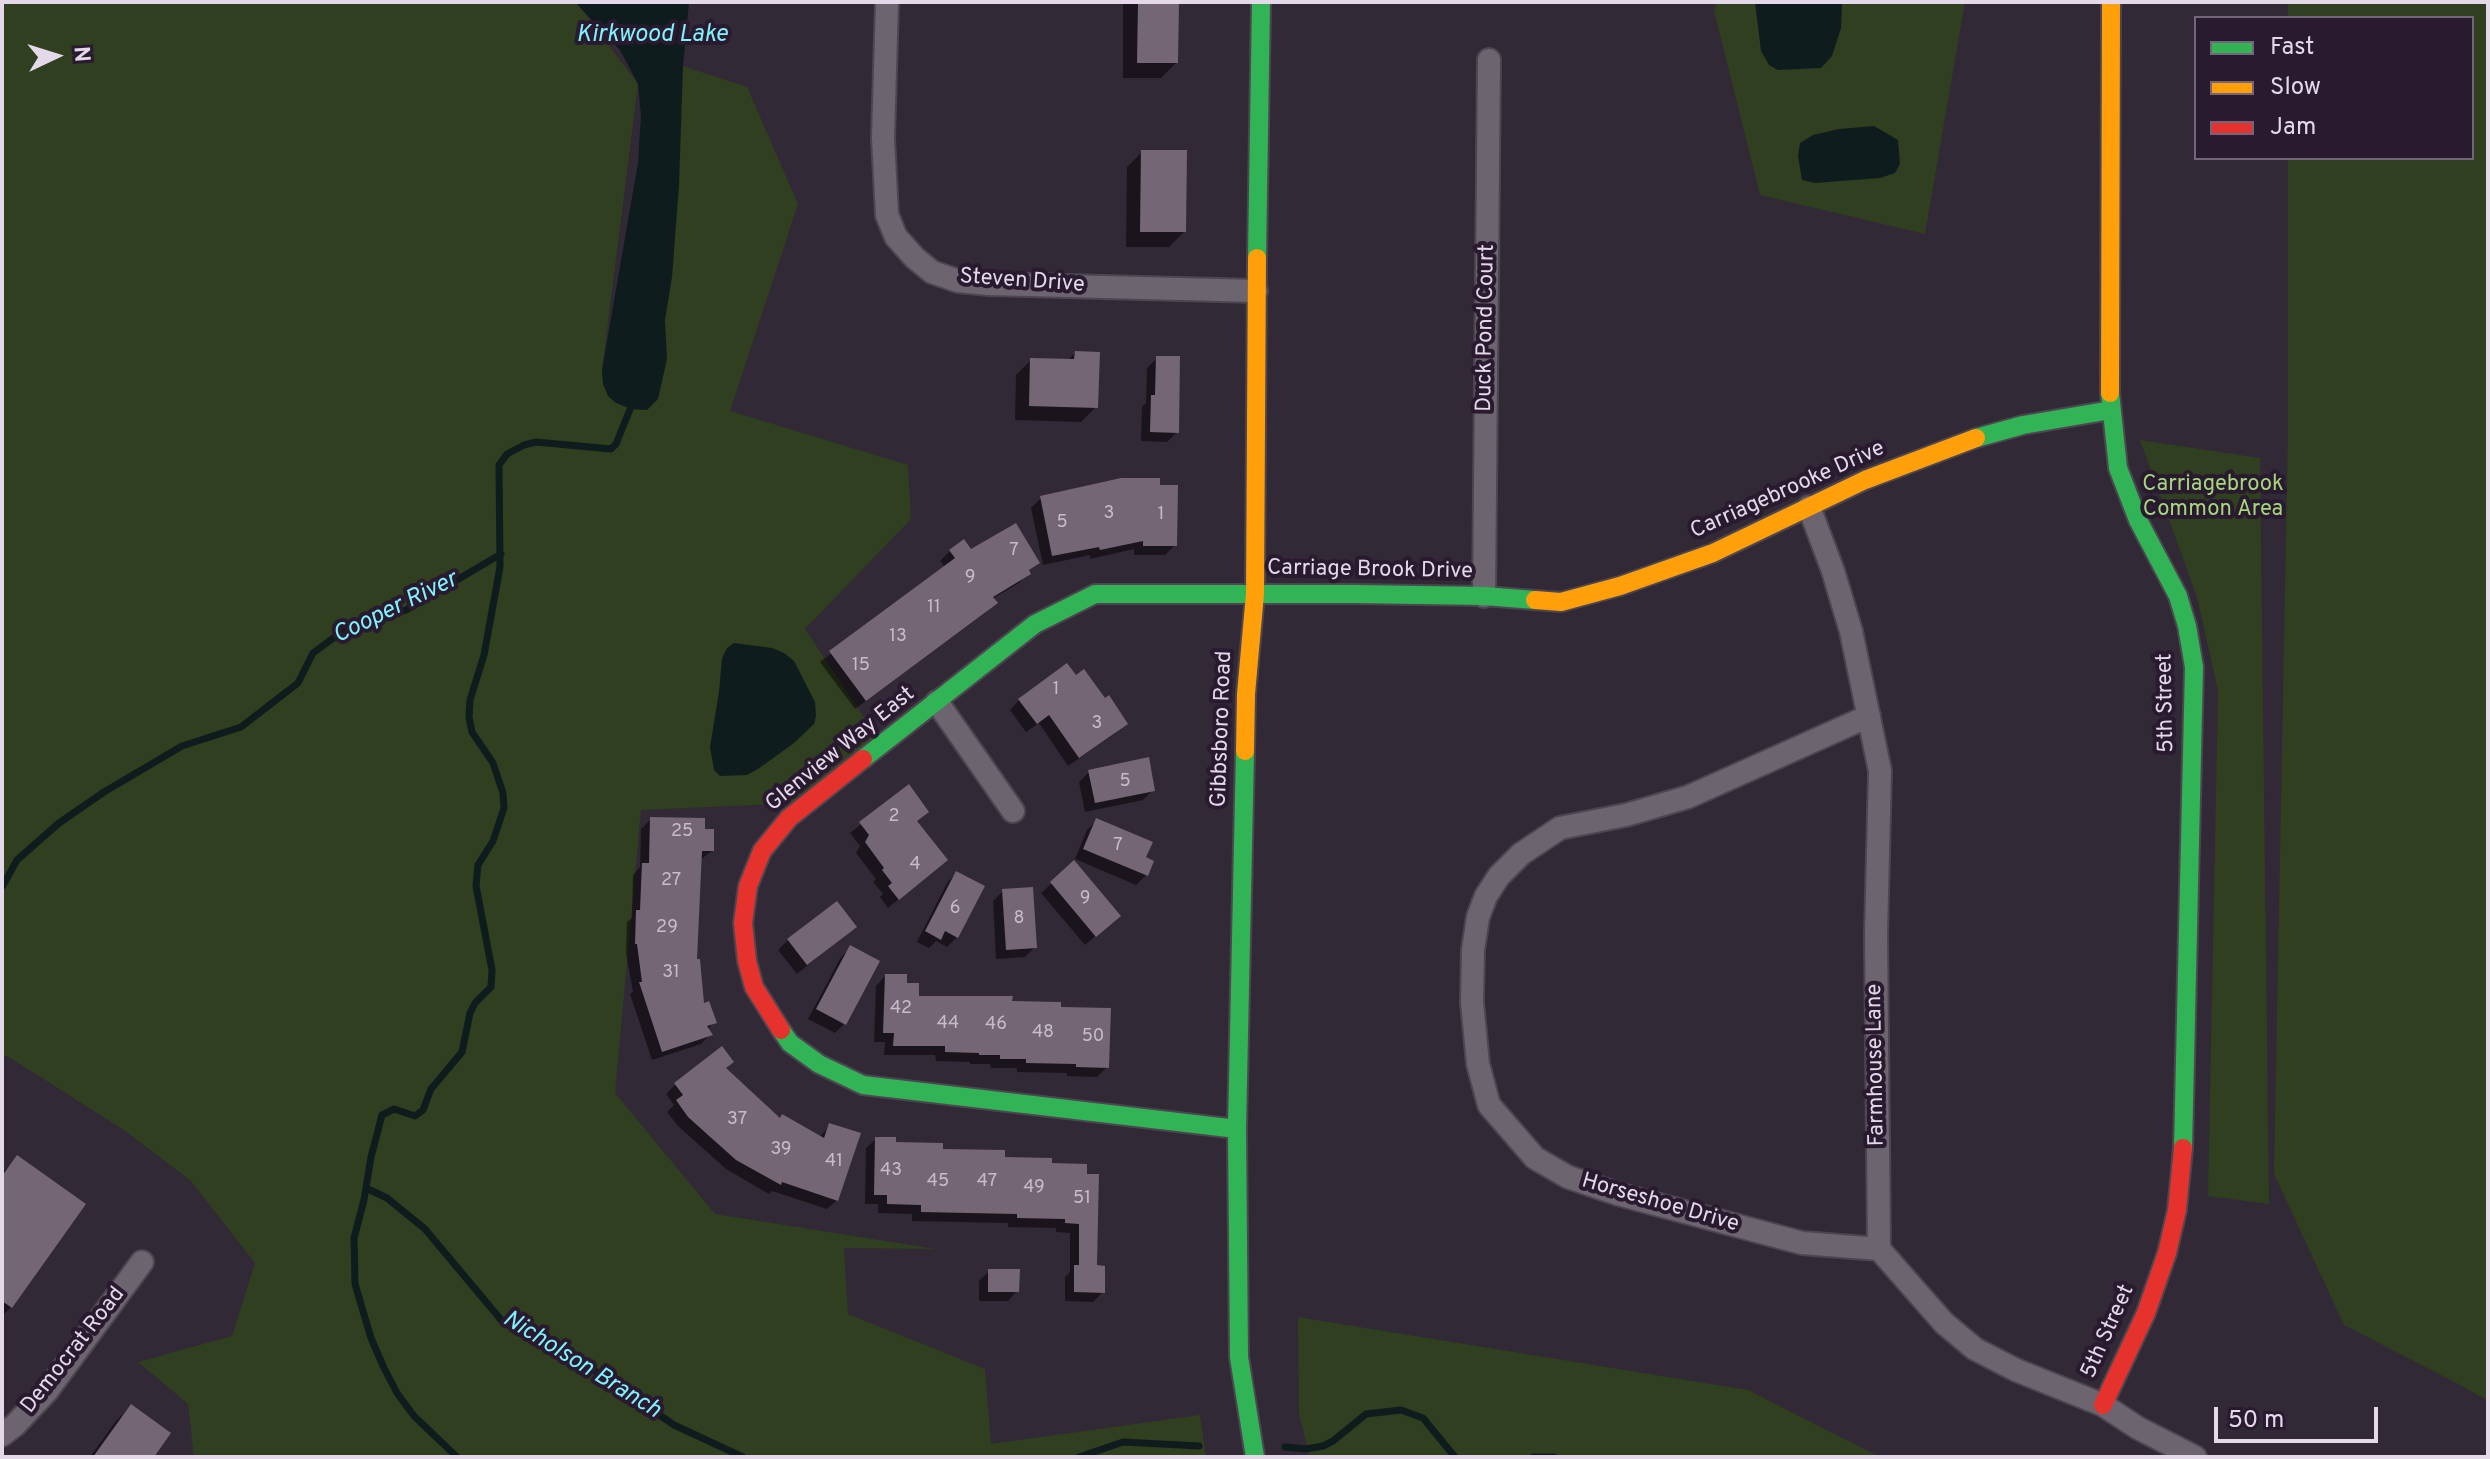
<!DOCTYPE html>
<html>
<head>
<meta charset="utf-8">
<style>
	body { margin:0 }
	#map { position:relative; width:2490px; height:1459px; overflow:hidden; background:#312935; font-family:Overpass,sans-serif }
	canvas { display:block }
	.frame { position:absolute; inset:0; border:4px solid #e3d9e8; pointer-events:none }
	.legend { position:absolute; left:2194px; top:16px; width:280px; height:144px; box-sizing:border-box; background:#291a30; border:2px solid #73667a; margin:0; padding:10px 14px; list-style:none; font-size:24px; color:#e3d9e8 }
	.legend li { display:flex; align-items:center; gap:16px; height:40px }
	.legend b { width:40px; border:2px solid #73667a }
	.north { position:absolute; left:16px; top:16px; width:80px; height:80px; -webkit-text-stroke:6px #291a30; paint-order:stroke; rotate:86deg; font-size:22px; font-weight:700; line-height:32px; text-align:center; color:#e3d9e8 }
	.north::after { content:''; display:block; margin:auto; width:28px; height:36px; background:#e3d9e8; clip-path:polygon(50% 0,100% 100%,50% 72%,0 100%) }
	.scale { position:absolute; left:2214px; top:1407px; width:164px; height:36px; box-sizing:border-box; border:4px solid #e3d9e8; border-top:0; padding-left:10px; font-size:24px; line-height:28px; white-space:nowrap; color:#e3d9e8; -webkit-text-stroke:6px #291a30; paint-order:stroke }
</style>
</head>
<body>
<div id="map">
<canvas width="2490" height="1459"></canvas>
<div class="frame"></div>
<ul class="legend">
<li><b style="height:10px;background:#30b455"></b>Fast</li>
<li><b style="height:10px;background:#ff9f0a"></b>Slow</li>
<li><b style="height:10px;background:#e5322d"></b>Jam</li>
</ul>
<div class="north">N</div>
<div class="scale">50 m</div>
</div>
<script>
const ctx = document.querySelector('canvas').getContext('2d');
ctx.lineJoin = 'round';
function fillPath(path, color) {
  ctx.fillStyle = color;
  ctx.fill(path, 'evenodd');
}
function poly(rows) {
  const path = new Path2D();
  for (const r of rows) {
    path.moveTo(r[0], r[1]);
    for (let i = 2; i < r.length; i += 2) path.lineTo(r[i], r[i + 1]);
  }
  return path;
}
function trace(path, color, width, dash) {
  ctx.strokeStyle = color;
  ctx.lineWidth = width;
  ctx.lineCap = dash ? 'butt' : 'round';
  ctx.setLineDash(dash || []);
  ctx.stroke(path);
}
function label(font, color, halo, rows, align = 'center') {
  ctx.font = font + ' Overpass,sans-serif';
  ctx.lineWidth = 8;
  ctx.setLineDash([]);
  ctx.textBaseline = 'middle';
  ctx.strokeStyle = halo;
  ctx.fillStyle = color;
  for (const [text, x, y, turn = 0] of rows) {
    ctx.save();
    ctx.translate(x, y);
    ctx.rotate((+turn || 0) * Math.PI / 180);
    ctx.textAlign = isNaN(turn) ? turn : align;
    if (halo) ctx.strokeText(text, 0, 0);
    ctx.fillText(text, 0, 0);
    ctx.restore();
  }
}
const green = poly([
	[2,2,576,2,638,84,602,370,683,66,747,87,798,204,730,411,908,465,911,519,805,629,879,740,800,803,641,810,615,1093,715,1214,936,1249,844,1248,848,1314,985,1369,991,1444,1200,1415,1206,1457,194,1457,188,1404,138,1362,232,1336,255,1263,191,1181,124,1130,7,1056,2,1056],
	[1717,2,1965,2,1925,234,1760,195,1714,11],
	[2288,2,2488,2,2488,1401,2464,1387,2344,1325,2274,1174,2288,428,2288,158,2472,158,2472,18,2288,18],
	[2140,440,2260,458,2269,1204,2208,1196,2218,691,2197,597],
	[1298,1317,1748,1390,1880,1457,1310,1457,1299,1414]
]);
const water = poly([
	[575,2,689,2,683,66,679,185,672,277,665,320,667,359,658,399,647,410,631,409,616,403,608,396,603,384,602,370,638,163,641,115,638,84,620,50],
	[1755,2,1842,2,1841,28,1832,56,1821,68,1778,70,1769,65,1761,51],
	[1874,126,1898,140,1900,164,1895,173,1880,178,1827,182,1815,183,1802,180,1798,156,1800,143,1813,135,1839,129],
	[734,643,772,648,784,653,794,661,815,702,816,716,814,724,794,743,758,769,747,775,720,776,714,770,710,747,719,692,722,658,727,648]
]);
const shadow = poly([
	[1123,2,1177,2,1176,63,1161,78,1123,78],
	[1142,152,1184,232,1169,247,1126,247,1127,167],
	[1075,353,1096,407,1081,422,1015,420,1016,375,1031,360,1067,361],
	[1157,358,1177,432,1167,442,1141,441,1142,407,1146,403,1147,368],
	[1041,498,1175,545,1165,555,1134,555,1134,549,1090,559,1090,555,1043,565,1031,508],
	[950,551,1037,562,1019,583,992,599,995,603,985,613,855,709,820,662,945,567,940,561],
	[1075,678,1125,723,1116,733,1068,766,1039,723,1026,732,1010,710,1019,700],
	[1089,772,1153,790,1143,800,1085,812,1079,782],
	[908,787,916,822,946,860,888,908,880,897,883,894,873,882,876,879,856,853,860,846,850,833],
	[651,819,703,831,712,851,700,860,695,962,702,1005,714,1022,707,1030,710,1035,701,1044,652,1060,630,994,633,992,626,953,627,922,632,918,633,875,640,867,641,829],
	[1097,820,1144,859,1152,862,1146,875,1136,885,1075,859,1087,830],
	[1074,863,1108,925,1085,945,1041,893],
	[956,873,957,937,947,947,936,941,929,948,917,942,947,883],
	[1003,891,1035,947,1025,957,996,959,993,901],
	[854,927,797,974,778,950,788,940],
	[851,947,845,1023,835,1033,808,1019,841,957],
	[885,976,905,985,917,998,1010,1003,1107,1067,1097,1077,1067,1076,1067,1073,1017,1072,1017,1068,991,1068,990,1064,970,1064,970,1062,936,1061,935,1055,884,1055,885,1042,874,1042,876,986],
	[724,1069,779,1120,819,1138,830,1125,837,1200,827,1209,772,1191,769,1194,726,1169,678,1126,667,1112,674,1105,666,1094,676,1084],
	[876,1139,894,1144,1003,1159,1085,1166,1095,1267,1103,1292,1093,1302,1065,1301,1065,1277,1070,1272,1070,1233,1056,1232,1056,1228,1008,1227,1008,1223,912,1221,912,1214,878,1213,878,1204,865,1204,866,1148],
	[17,1158,11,1307,2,1316,2,1173],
	[989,1271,1017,1291,1008,1301,979,1301,979,1281],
	[131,1406,152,1457,90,1457,116,1421]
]);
const stream = poly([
	[2,887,17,860,59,823,104,792,182,746,241,727,298,683,313,653,343,631,406,610,501,554],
	[366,1188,387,1198,425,1229,502,1321,537,1343,583,1363,674,1425,743,1457],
	[1285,1447,1306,1449,1323,1446,1333,1441,1366,1414,1401,1410,1423,1418,1455,1457],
	[457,1457,414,1416,397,1393,384,1368,371,1338,355,1284,354,1238,364,1200,371,1157,382,1115,394,1109,415,1116,423,1110,431,1089,462,1052,470,1013,475,1003,491,987,492,970,476,886,478,865,493,841,504,808,503,793,493,763,472,732,469,717,470,700,484,655,500,567,499,465,507,454,524,445,536,442,611,449,616,444,633,402],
	[1079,1457,1123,1442,1199,1446],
	[1533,1457,1554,1457]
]);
const building = poly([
	[1138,2,1179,2,1178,63,1137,63],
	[1141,150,1187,150,1186,232,1140,232],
	[1075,351,1100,352,1098,408,1029,406,1030,358,1074,359],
	[1156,356,1180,356,1179,433,1150,432,1151,395,1155,395],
	[1121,478,1160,478,1160,485,1178,485,1177,546,1143,546,1143,541,1100,550,1099,547,1052,556,1040,496],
	[1016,523,1040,563,1029,570,1031,574,993,597,998,603,866,701,829,651,955,558,949,550,964,539,971,549],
	[1067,663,1076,675,1084,669,1105,698,1109,695,1128,724,1079,758,1049,715,1037,724,1018,699],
	[1149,757,1155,791,1095,803,1088,770],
	[909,784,929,812,917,821,948,860,899,900,888,886,892,883,882,870,884,868,865,842,869,835,859,822],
	[650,817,705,818,705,829,714,829,714,851,702,851,697,959,700,959,704,1003,709,1001,717,1023,707,1026,713,1035,662,1052,639,982,642,982,637,944,635,944,636,910,640,910,642,863,649,863],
	[1096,818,1153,842,1146,857,1154,861,1148,876,1083,849],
	[1074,860,1121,916,1096,937,1050,882],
	[956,871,985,886,958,938,945,931,941,940,925,931],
	[1033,887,1037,948,1006,950,1002,889],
	[837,901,857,927,807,965,787,939],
	[850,945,880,961,846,1025,816,1009],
	[885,974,907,974,907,983,919,983,919,996,1013,996,1012,1001,1061,1002,1061,1007,1111,1008,1109,1068,1076,1067,1076,1064,1026,1063,1026,1059,1000,1059,1000,1055,979,1055,979,1053,945,1052,945,1046,893,1046,894,1033,883,1033],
	[722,1046,734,1062,726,1068,780,1118,782,1114,824,1138,829,1123,861,1133,838,1201,782,1182,781,1185,736,1160,688,1117,676,1100,683,1095,674,1083],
	[875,1137,896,1137,896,1142,943,1143,943,1149,1005,1150,1005,1157,1052,1158,1052,1163,1087,1164,1087,1174,1099,1174,1097,1265,1105,1266,1105,1293,1074,1292,1074,1265,1079,1265,1079,1224,1065,1223,1065,1219,1017,1218,1017,1214,921,1212,921,1205,887,1204,887,1195,874,1195],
	[17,1155,86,1204,12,1308,2,1301,2,1176],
	[988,1269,1020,1269,1019,1292,988,1292],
	[131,1404,171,1433,154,1457,93,1457]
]);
const street = poly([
	[887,2,883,138,887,215,896,237,915,258,932,272,958,281,989,284,1256,291],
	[1809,507,1833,571,1851,631,1880,771,1876,934,1879,1249,1944,1323,1975,1349,2016,1370,2103,1405,2138,1428,2195,1457],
	[1484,596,1489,60],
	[937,702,1013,811],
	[1869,716,1688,797,1626,815,1560,828,1521,854,1499,876,1486,896,1478,917,1473,950,1472,1002,1478,1064,1489,1105,1535,1158,1568,1177,1618,1194,1802,1243,1879,1249],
	[2,1435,15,1425,47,1391,142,1262]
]);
const fast = poly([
	[1257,258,1261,2],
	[2110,393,2118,468,2138,520,2178,596,2187,626,2194,667,2183,1148],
	[1976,438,2023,425,2111,410],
	[1245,751,1237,1129,1239,1357,1255,1457],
	[863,759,1035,624,1095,594,1356,594,1484,596,1535,600],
	[781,1030,790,1043,819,1064,863,1085,1237,1129]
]);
const slow = poly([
	[2110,393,2111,2],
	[1535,600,1561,602,1620,586,1713,553,1865,480,1976,438],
	[1245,751,1246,694,1255,594,1257,258]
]);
const jam = poly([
	[781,1030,754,987,747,961,743,923,748,886,762,851,789,818,863,759],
	[2103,1405,2146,1313,2167,1253,2177,1210,2183,1148]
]);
const numberNames = [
	["3",1109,514],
	["1",1161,515],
	["5",1062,523],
	["7",1014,551],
	["9",970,578],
	["11",934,608],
	["13",898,637],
	["15",861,666],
	["1",1056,690],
	["3",1097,724],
	["5",1125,782],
	["2",894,817],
	["25",682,832],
	["7",1118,846],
	["4",915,865],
	["27",671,881],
	["9",1085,899],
	["6",955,909],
	["8",1019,919],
	["29",667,928],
	["31",671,973],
	["42",901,1009],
	["44",948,1024],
	["46",996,1025],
	["48",1043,1033],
	["50",1093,1037],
	["37",737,1120],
	["39",781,1150],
	["41",834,1162],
	["43",891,1171],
	["45",938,1182],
	["47",987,1182],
	["49",1034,1188],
	["51",1082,1199]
];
const streetNames = [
	["Steven Drive",1022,282,4],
	["Duck Pond Court",1487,328,-89],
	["Carriagebrooke Drive",1788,491,-24],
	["Carriage Brook Drive",1370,571,1],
	["5th Street",2167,703,-91],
	["Gibbsboro Road",1223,729,-88],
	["Glenview Way East",841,750,-39],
	["Farmhouse Lane",1877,1065,-91],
	["Horseshoe Drive",1660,1204,16],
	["5th Street",2109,1332,-66],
	["Democrat Road",74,1351,-52]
];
const parkNames = [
	["Carriagebrook",2213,486],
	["Common Area",2213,511]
];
const waterNames = [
	["Kirkwood Lake",652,36],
	["Cooper River",396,609,-26],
	["Nicholson Branch",581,1366,32]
];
fillPath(green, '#2f3f1f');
fillPath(water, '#0f1c1e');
fillPath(shadow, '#0007');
trace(stream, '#0f1c1e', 7);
fillPath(building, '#756675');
trace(street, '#4d4651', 26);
trace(fast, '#4d4651', 22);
trace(slow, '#4d4651', 22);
trace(jam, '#4d4651', 22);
trace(street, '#6c656f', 22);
trace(fast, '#30b455', 18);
trace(slow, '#ff9f0a', 18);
trace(jam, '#e5322d', 18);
label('18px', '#c8bccb', null, numberNames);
label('22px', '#e3d9e8', '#291a30', streetNames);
label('22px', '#a6d67b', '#291a30', parkNames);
label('italic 24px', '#81f2fc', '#291a30', waterNames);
</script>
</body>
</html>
